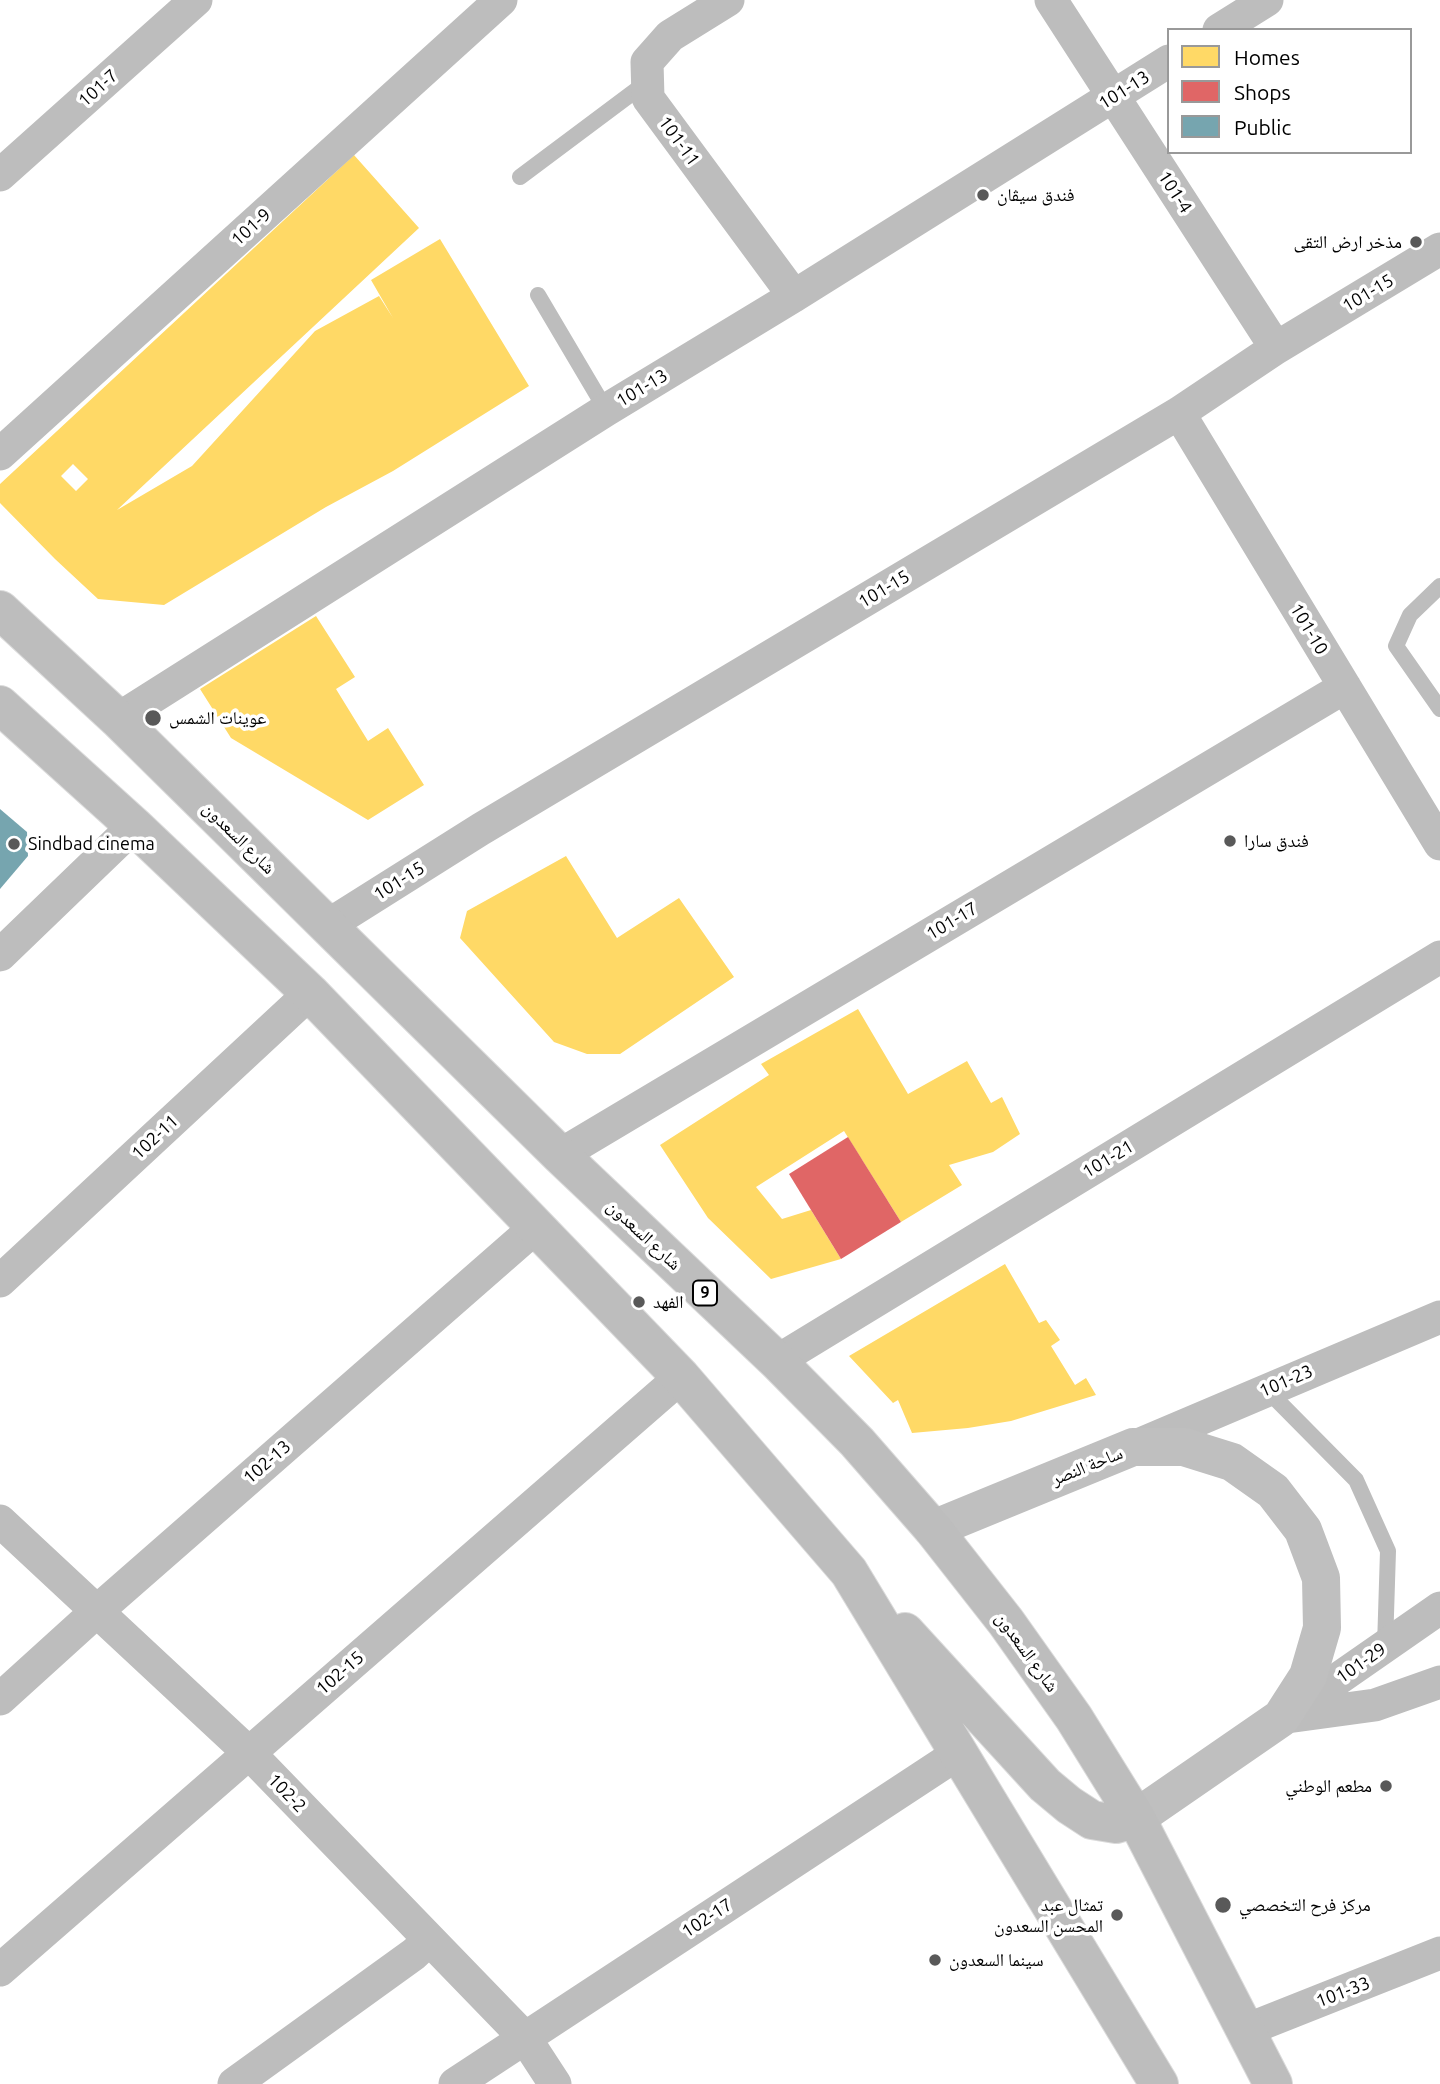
<!DOCTYPE html>
<html>
<head>
<meta charset="utf-8">
<style>
	body { margin:0 }
	#map { position:relative; width:1440px; height:2084px; overflow:hidden; background:#fff; font-family:Ubuntu,sans-serif }
	canvas { display:block }
	.legend { position:absolute; left:1167px; top:28px; width:245px; height:126px; box-sizing:border-box; background:#fff; border:2px solid #999; margin:0; padding:9px 12px; list-style:none; font-size:21px; color:#000 }
	.legend li { display:flex; align-items:center; gap:14px; height:35px }
	.legend b { width:35px; border:2px solid #999 }
</style>
</head>
<body>
<div id="map">
<canvas width="1440" height="2084"></canvas>
<ul class="legend">
<li><b style="height:19px;background:#ffd966"></b>Homes</li>
<li><b style="height:19px;background:#e06666"></b>Shops</li>
<li><b style="height:19px;background:#76a5af"></b>Public</li>
</ul>
</div>
<script>
const ctx = document.querySelector('canvas').getContext('2d');
ctx.lineJoin = 'round';
function fillPath(path, color) {
  ctx.fillStyle = color;
  ctx.fill(path, 'evenodd');
}
function poly(rows) {
  const path = new Path2D();
  for (const r of rows) {
    path.moveTo(r[0], r[1]);
    for (let i = 2; i < r.length; i += 2) path.lineTo(r[i], r[i + 1]);
  }
  return path;
}
function trace(path, color, width, dash) {
  ctx.strokeStyle = color;
  ctx.lineWidth = width;
  ctx.lineCap = dash ? 'butt' : 'round';
  ctx.setLineDash(dash || []);
  ctx.stroke(path);
}
function label(font, color, halo, rows, align = 'center') {
  ctx.font = font + ' Ubuntu,"Noto Naskh Arabic",sans-serif';
  ctx.lineWidth = 7;
  ctx.setLineDash([]);
  ctx.textBaseline = 'middle';
  ctx.strokeStyle = halo;
  ctx.fillStyle = color;
  for (const [text, x, y, turn = 0] of rows) {
    ctx.save();
    ctx.translate(x, y);
    ctx.rotate((+turn || 0) * Math.PI / 180);
    ctx.textAlign = isNaN(turn) ? turn : align;
    if (halo) ctx.strokeText(text, 0, 0);
    ctx.fillText(text, 0, 0);
    ctx.restore();
  }
}
const homes = poly([
	[354,155,419,228,117,510,192,466,315,331,379,296,393,318,371,280,440,239,529,386,393,471,326,507,164,605,98,599,55,559,0,503,0,484],
	[73,464,88,479,76,491,61,476],
	[316,616,355,677,336,689,368,741,388,728,424,785,368,820,231,738,200,689],
	[566,856,617,938,679,898,734,977,620,1054,587,1054,554,1042,460,938,467,911],
	[858,1009,908,1094,967,1061,991,1103,1002,1097,1020,1134,993,1152,949,1165,962,1185,901,1222,844,1131,756,1187,782,1219,811,1210,841,1259,771,1279,708,1218,660,1145,769,1075,761,1064],
	[1005,1264,1039,1323,1046,1320,1060,1340,1051,1346,1075,1385,1086,1378,1096,1395,1011,1421,968,1428,912,1433,898,1400,893,1403,849,1356]
]);
const shops = poly([
	[848,1137,901,1222,841,1259,789,1174]
]);
const public = poly([
	[0,809,27,832,28,856,0,889]
]);
const lane = poly([
	[520,177,647,82],
	[538,295,606,410],
	[1440,586,1410,615,1396,646,1440,709],
	[1266,1389,1356,1480,1388,1551,1385,1646]
]);
const street = poly([
	[728,0,670,36,647,62,648,98,794,296],
	[1051,0,1276,348],
	[1219,30,1267,0],
	[0,175,196,0],
	[1179,413,1440,844],
	[0,454,501,0],
	[118,719,606,410,794,296,1169,61],
	[327,926,481,829,1179,413,1276,348,1440,249],
	[0,955,134,826],
	[560,1155,1345,687],
	[0,1281,310,993],
	[777,1361,1440,957],
	[1136,1446,1440,1317],
	[0,1521,249,1753,525,2038,555,2084],
	[0,1699,96,1612,536,1227],
	[1286,1715,1440,1608],
	[1287,1717,1375,1705,1440,1682],
	[0,1970,681,1377],
	[1246,2030,1440,1953],
	[234,2084,414,1954,429,1940],
	[455,2084,959,1753]
]);
const secondary = poly([
	[933,1529,1133,1447,1184,1447,1232,1462,1273,1491,1303,1530,1321,1578,1322,1628,1308,1676,1281,1718,1136,1818]
]);
const primary = poly([
	[0,610,118,719,560,1155,777,1361,857,1442,933,1529,1006,1622,1074,1718,1136,1818,1273,2084],
	[0,705,134,826,310,993,681,1377,849,1572,1159,2084],
	[905,1632,1045,1785,1069,1805,1092,1820,1116,1824,1136,1818]
]);
const markers = [
	[983,195,7,"#595959"],
	[1416,242,7,"#595959"],
	[153,718,9,"#595959"],
	[1230,841,7,"#595959"],
	[14,844,7,"#595959"],
	[639,1302,7,"#595959"],
	[1386,1786,7,"#595959"],
	[1223,1905,9,"#595959"],
	[1117,1915,7,"#595959"],
	[935,1960,7,"#595959"]
];
const shields = [
	[705,1293,24]
];
const shieldNames = [
	["9",705,1293]
];
const streetNames = [
	["101-7",98,88,-42],
	["101-13",1124,90,-32],
	["101-11",679,141,54],
	["101-4",1175,192,57],
	["101-9",251,227,-42],
	["101-15",1368,293,-31],
	["101-13",642,388,-31],
	["101-15",884,589,-31],
	["101-10",1309,629,59],
	["شارع السعدون",239,838,45],
	["101-15",399,881,-32],
	["101-17",952,921,-31],
	["102-11",155,1137,-43],
	["101-21",1108,1159,-31],
	["شارع السعدون",644,1235,43],
	["101-23",1286,1381,-23],
	["102-13",267,1462,-41],
	["ساحة النصر",1087,1466,-22],
	["شارع السعدون",1027,1652,54],
	["101-29",1361,1663,-35],
	["102-15",340,1673,-41],
	["102-2",287,1793,46],
	["102-17",707,1918,-33],
	["101-33",1343,1992,-21]
];
const poiNames = [
	["فندق سيڤان",997,195],
	["مذخر ارض التقى",1402,242,"right"],
	["عوينات الشمس",169,718],
	["فندق سارا",1244,841],
	["Sindbad cinema",28,844],
	["الفهد",653,1302],
	["مطعم الوطني",1372,1786,"right"],
	["تمثال عبد",1103,1905,"right"],
	["المحسن السعدون",1103,1926,"right"],
	["مركز فرح التخصصي",1239,1905],
	["سينما السعدون",949,1960]
];
fillPath(homes, '#ffd966');
fillPath(shops, '#e06666');
fillPath(public, '#76a5af');
trace(primary, '#dbdbdb', 40);
trace(lane, '#bdbdbd', 16);
trace(street, '#bdbdbd', 33);
trace(secondary, '#bfbfbf', 38);
trace(primary, '#bdbdbd', 38);
for (const [x, y, r, color] of markers) {
  const dot = new Path2D();
  dot.arc(x, y, r, 0, 2 * Math.PI);
  ctx.fillStyle = color;
  ctx.fill(dot);
  trace(dot, '#fff', 2.5);
}
for (const [x, y, w] of shields) {
  const box = new Path2D();
  box.roundRect(x - w / 2, y - 12.5, w, 25, 5);
  ctx.fillStyle = '#fff';
  ctx.fill(box);
  trace(box, '#000', 2);
}
label('bold 16px', '#000', null, shieldNames);
label('18px', '#000', '#fff', streetNames);
label('18px', '#000', '#fff', poiNames, 'left');
</script>
</body>
</html>
